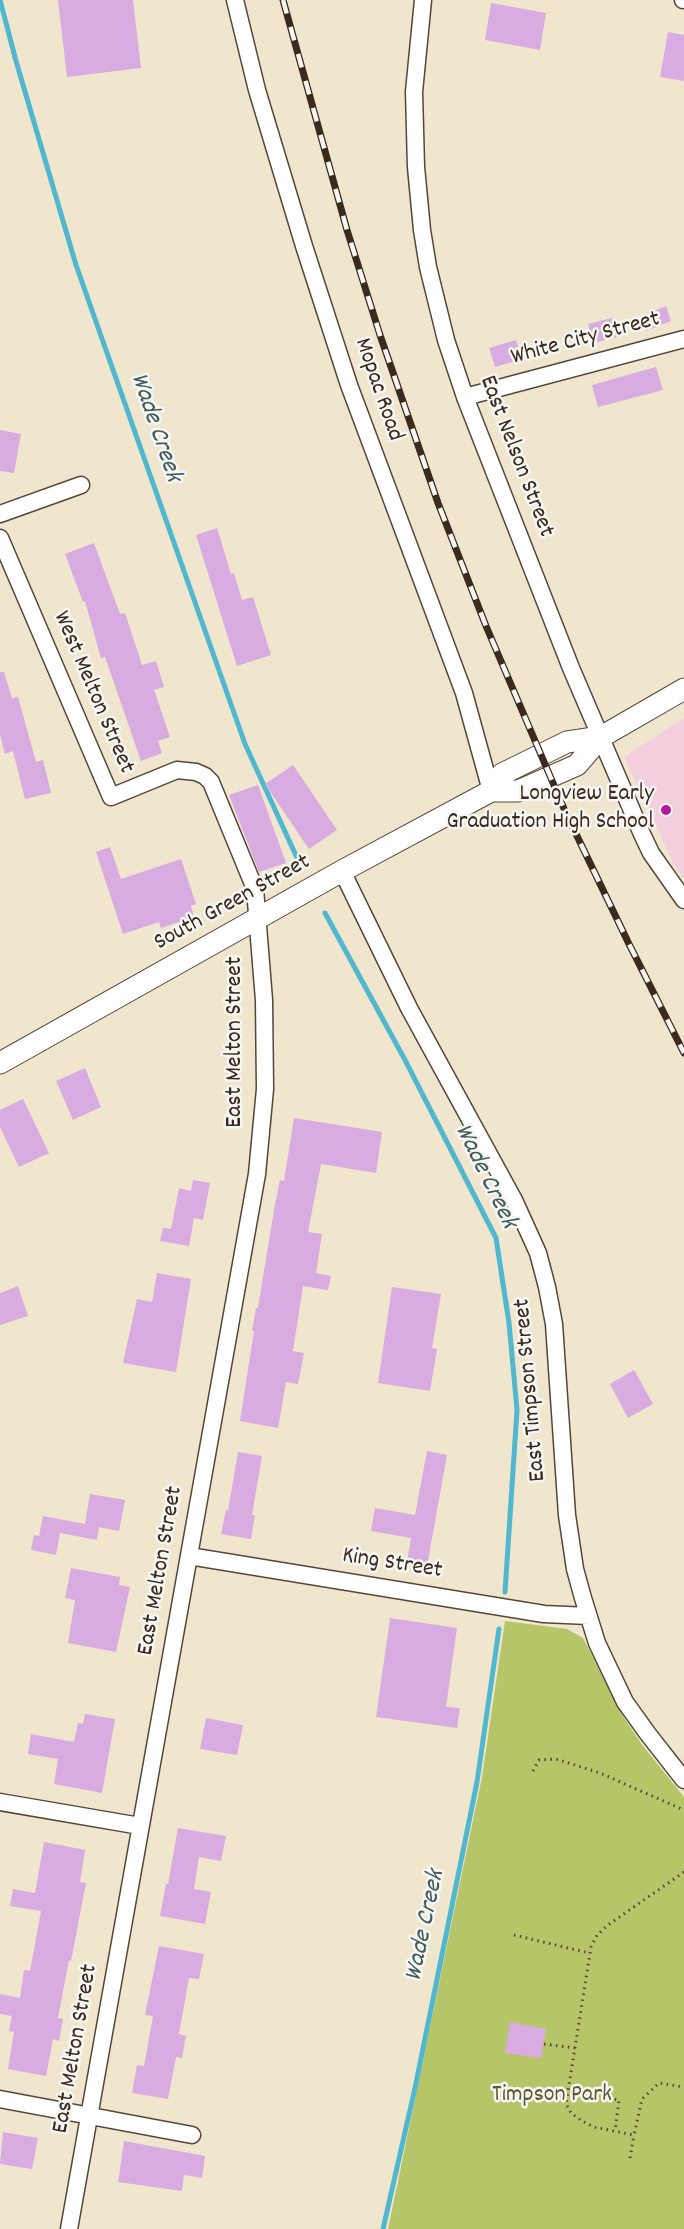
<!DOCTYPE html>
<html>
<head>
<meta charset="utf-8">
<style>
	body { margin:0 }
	canvas { display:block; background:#efe6cd }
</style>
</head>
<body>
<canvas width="684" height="2229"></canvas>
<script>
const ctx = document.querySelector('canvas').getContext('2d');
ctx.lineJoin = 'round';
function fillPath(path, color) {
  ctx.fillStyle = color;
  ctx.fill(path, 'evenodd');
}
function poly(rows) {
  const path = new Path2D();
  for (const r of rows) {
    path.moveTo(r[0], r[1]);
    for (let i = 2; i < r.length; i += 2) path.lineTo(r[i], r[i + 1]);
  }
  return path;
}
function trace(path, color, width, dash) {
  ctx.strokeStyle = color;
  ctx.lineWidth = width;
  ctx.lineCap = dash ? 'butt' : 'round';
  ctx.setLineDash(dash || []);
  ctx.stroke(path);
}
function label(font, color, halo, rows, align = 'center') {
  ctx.font = font + ' Dekko,sans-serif';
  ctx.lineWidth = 5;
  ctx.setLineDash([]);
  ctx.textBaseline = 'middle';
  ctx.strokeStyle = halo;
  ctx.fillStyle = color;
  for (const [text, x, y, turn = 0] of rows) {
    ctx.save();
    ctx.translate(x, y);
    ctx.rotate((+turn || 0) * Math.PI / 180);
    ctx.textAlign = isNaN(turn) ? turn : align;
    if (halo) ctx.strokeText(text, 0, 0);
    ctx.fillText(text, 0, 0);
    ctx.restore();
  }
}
const built = poly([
	[684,718,684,879,673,863,624,757]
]);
const green = poly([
	[505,1621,567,1629,583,1638,624,1718,643,1746,684,1797,684,2229,388,2229,482,1777]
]);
const stream = poly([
	[0,0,16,61,76,265,245,744,298,860],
	[325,913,405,1060,496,1238,509,1323,517,1410,505,1592],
	[383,2229,415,2088,477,1782,499,1629]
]);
const building = poly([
	[58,0,133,0,141,68,67,77],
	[491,3,546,13,540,50,485,40],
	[668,32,684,35,684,81,660,77],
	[666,306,671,321,646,331,640,317],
	[612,318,617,337,593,343,588,324],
	[516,340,522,359,495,367,489,348],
	[656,367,663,390,598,407,592,385],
	[0,430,21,434,14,473,0,471],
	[217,528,231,574,234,573,242,600,253,597,271,655,237,666,196,535],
	[94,543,120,614,125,613,142,665,156,661,164,687,154,690,170,737,158,741,162,753,141,761,105,657,101,658,85,601,83,602,65,554],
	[0,672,4,672,12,698,18,697,36,762,43,760,51,793,25,799,13,751,5,754,0,735],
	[293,765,337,830,309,849,265,784],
	[258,785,286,863,259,872,229,795],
	[110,847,121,879,181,859,196,904,191,906,194,917,161,928,159,922,123,934,96,852],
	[85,1068,101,1107,73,1120,56,1081],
	[23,1099,49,1153,19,1167,0,1127,0,1110],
	[294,1118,382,1132,376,1173,321,1164,308,1232,322,1234,316,1273,331,1276,328,1290,303,1286,293,1351,304,1353,298,1384,286,1382,278,1428,240,1421,254,1331,252,1331,256,1308,258,1308,274,1210,280,1180,284,1181],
	[193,1180,210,1183,203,1220,194,1218,189,1246,160,1241,163,1228,171,1229,179,1188,191,1191],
	[157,1273,191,1279,176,1372,123,1363,137,1299,152,1302],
	[18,1286,28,1316,0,1325,0,1293],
	[392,1287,441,1294,432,1348,437,1349,430,1391,378,1383],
	[634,1370,653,1404,628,1418,610,1384],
	[427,1451,447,1455,427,1566,407,1562,411,1538,371,1531,375,1508,415,1515],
	[238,1452,262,1456,252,1515,255,1515,251,1539,221,1534,226,1510,228,1511],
	[90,1494,125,1500,119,1531,99,1527,97,1540,60,1533,56,1555,31,1550,34,1535,39,1536,43,1516,85,1524],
	[71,1568,120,1577,119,1585,130,1587,116,1652,68,1643,75,1600,65,1598],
	[390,1618,457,1628,446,1707,460,1708,457,1728,376,1717],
	[85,1714,115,1719,102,1793,54,1784,58,1759,28,1754,31,1734,74,1742,78,1723,83,1724],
	[206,1718,243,1725,237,1755,200,1749],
	[178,1828,226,1836,221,1861,199,1857,194,1889,211,1892,205,1924,160,1916,166,1884,168,1884],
	[44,1842,85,1850,80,1882,86,1883,71,1961,69,1960,58,2018,63,2019,59,2041,53,2039,46,2076,8,2069,14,2032,9,2031,12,2016,0,2014,0,1994,20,1998,24,1970,30,1971,41,1911,10,1906,13,1889,35,1893],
	[159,1946,204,1954,199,1979,189,1978,179,2034,186,2036,182,2058,176,2057,168,2099,132,2093,137,2065,144,2066,153,2016,145,2015],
	[510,2022,546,2029,541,2058,505,2053],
	[3,2132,38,2138,32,2169,0,2164],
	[124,2141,205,2156,202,2178,184,2175,182,2191,118,2182]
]);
const path = poly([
	[533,1771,539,1760,556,1759,600,1773,684,1810],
	[684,1872,608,1925,597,1935,591,1947,566,2104,571,2113,582,2121,594,2127,634,2135,642,2099,659,2083,684,2087],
	[514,1935,589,1953],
	[544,2044,575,2048],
	[585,2095,619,2100,615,2131],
	[630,2158,634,2135]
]);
const minor = poly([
	[235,0,257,90,304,246,349,385,464,693,491,791],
	[423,0,414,92,416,167,422,230,428,267,446,340,465,397,571,668,642,834,651,853,684,900],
	[683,0,684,0],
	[465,397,684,339],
	[0,514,81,485],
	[0,538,111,797,177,770,196,772,205,776,211,782,255,889,264,1000,265,1089,257,1174,69,2229],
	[342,871,409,1008,514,1200,538,1253,547,1287,554,1324,567,1515,575,1569,583,1598,597,1643,625,1702,648,1734,684,1780],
	[189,1556,544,1614,588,1616],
	[0,1802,140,1826],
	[0,2099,192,2135]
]);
const tertiary = poly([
	[491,791,502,774,567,742,601,737],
	[0,1063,342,871,491,791,518,791,577,765,601,737,684,689]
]);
const rail = poly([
	[283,0,347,230,380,335,438,503,486,626,565,811,629,944,684,1053]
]);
const markers = [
	[666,810,6,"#b5179e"]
];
const streetNames = [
	["White City Street",586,340,-15],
	["Mopac Road",377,390,71],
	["East Nelson Street",515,457,69],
	["West Melton Street",92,693,67],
	["South Green Street",233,904,-29],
	["East Melton Street",237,1042,-90],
	["East Timpson Street",532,1390,-95],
	["King Street",392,1565,9],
	["East Melton Street",162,1571,-80],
	["East Melton Street",77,2049,-80]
];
const poiNames = [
	["Longview Early",654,796],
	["Graduation High School",654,824]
];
const parkNames = [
	["Timpson Park",552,2097]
];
const waterNames = [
	["Wade Creek",154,428,71],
	["Wade Creek",484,1177,64],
	["Wade Creek",427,1926,-78]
];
fillPath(built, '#f3cfde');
fillPath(green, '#b5c567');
trace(stream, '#50b7ce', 5);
fillPath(building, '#d8abe1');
trace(minor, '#564638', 19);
trace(tertiary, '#564638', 23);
trace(path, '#564638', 3, [1.5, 4.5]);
trace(minor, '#fff', 16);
trace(tertiary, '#fff', 21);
trace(rail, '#3b2a1e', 7);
trace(rail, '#f6f6f2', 4.5, [14]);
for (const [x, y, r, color] of markers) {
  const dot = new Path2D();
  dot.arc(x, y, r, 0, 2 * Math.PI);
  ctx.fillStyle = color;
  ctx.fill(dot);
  trace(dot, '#f6f6f2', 2);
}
label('24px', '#3b2a1e', '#f6f6f2', streetNames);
label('24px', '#3b2a1e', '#f6f6f2', poiNames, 'right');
label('24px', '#605834', '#f6f6f2', parkNames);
label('italic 26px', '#425b5c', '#f6f6f2', waterNames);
</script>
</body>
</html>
